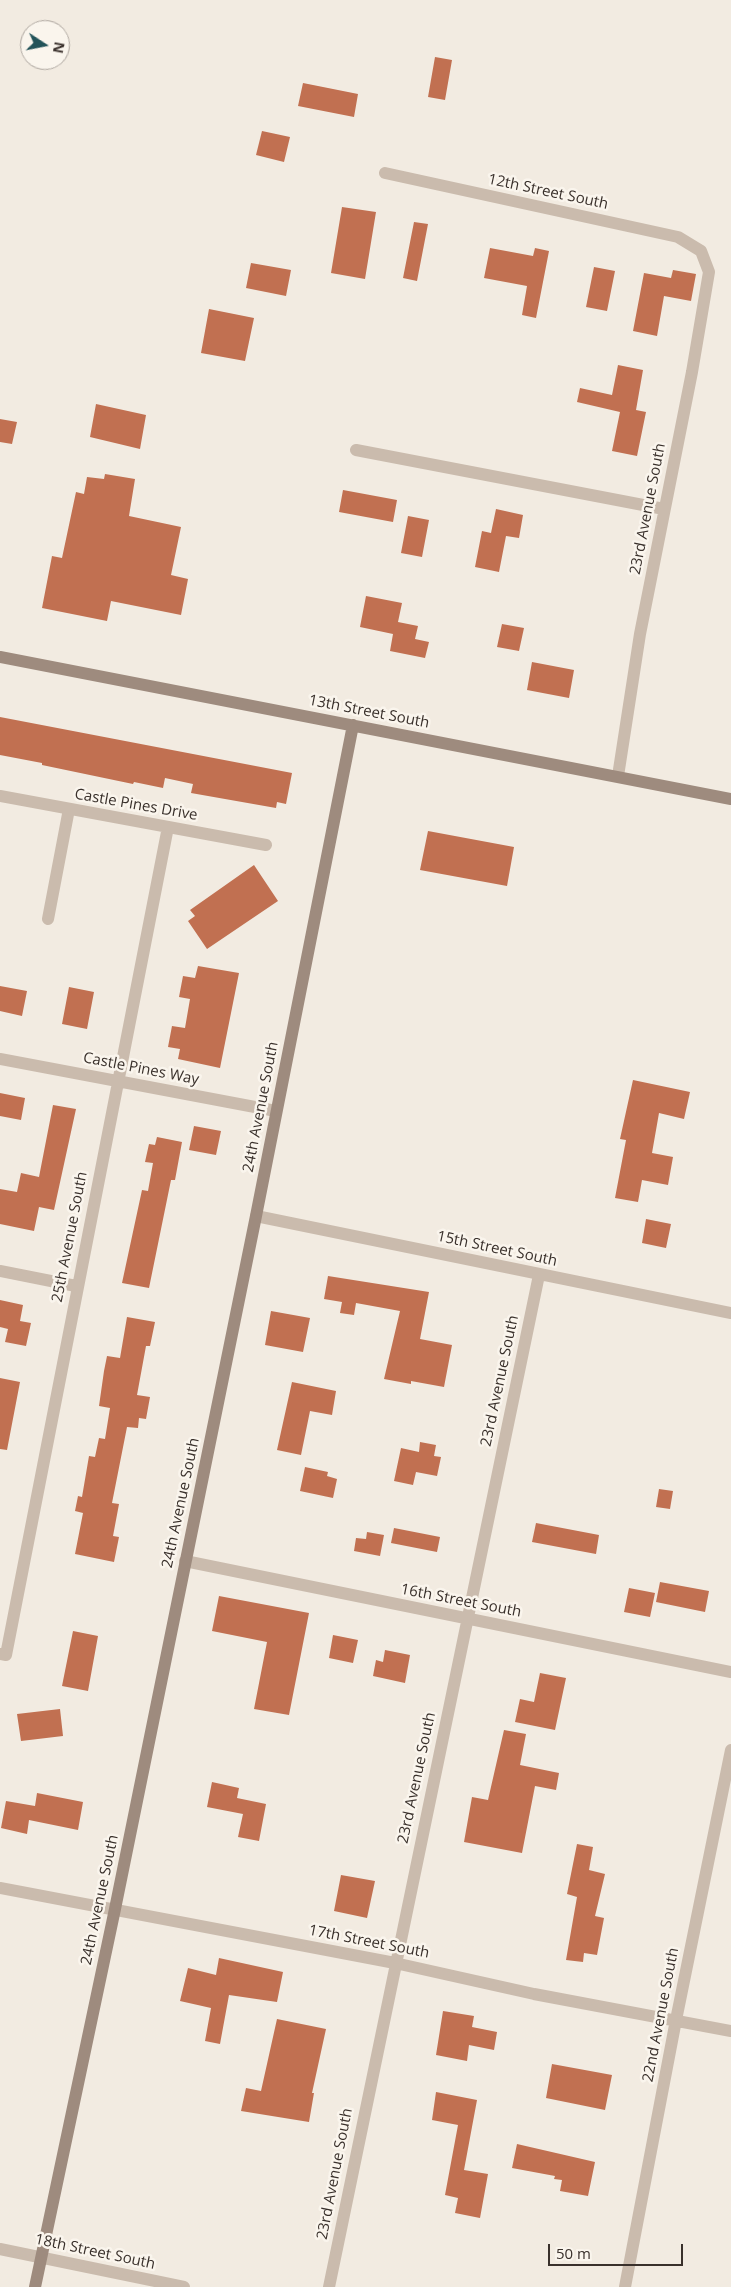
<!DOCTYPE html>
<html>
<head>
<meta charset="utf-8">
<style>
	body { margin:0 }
	#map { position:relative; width:731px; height:2287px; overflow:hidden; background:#f2ebe1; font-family:"Open Sans",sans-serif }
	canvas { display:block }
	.north { position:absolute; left:20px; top:20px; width:50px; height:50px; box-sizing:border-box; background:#faf5ed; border:1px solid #ada69f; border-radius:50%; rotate:101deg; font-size:14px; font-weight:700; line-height:20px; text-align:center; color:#39302b }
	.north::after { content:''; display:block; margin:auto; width:18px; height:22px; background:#225359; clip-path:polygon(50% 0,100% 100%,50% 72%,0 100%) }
	.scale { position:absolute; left:548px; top:2244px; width:135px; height:22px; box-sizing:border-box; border:2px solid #39302b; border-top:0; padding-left:6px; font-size:15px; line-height:18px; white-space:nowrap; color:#39302b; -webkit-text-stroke:4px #faf5ed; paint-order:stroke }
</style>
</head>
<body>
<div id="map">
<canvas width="731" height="2287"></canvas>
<div class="north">N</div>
<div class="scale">50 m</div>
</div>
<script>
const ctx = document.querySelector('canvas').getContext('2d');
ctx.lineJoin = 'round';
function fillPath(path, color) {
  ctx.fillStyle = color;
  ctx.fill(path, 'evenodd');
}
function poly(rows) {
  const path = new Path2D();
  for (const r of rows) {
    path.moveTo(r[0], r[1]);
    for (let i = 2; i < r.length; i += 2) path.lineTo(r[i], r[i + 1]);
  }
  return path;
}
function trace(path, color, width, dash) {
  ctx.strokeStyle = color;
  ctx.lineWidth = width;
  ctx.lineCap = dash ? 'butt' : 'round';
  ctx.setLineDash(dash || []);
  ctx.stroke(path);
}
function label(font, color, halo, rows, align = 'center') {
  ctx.font = font + ' "Open Sans",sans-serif';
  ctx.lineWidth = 5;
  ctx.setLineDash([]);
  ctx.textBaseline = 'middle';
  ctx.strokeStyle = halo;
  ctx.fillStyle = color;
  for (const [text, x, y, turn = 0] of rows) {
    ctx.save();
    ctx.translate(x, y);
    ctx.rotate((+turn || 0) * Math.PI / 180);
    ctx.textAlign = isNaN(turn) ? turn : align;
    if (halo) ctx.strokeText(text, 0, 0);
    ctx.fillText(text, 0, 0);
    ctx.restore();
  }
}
const building = poly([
	[435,57,452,60,445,100,428,97],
	[303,83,358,94,354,117,298,106],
	[262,131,290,137,284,162,256,155],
	[342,207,376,212,365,279,331,273],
	[414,222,428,224,417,281,403,278],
	[490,248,533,256,535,248,549,251,536,318,522,315,527,286,484,278],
	[251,263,291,270,286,296,246,288],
	[594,267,615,271,607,311,586,307],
	[673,270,696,274,691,301,664,296,657,336,633,331,644,273,671,278],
	[209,309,254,318,245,361,201,353],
	[618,365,643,370,636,410,646,412,637,456,612,451,620,412,577,402,580,388,612,395],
	[96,404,146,415,140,449,90,437],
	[0,419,17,422,12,444,0,442],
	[105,474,135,479,129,516,181,527,171,575,188,579,181,615,111,601,107,621,42,608,52,556,62,558,76,492,84,494,87,477,104,479],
	[343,490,397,500,393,522,339,512],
	[496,509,523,515,519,538,506,536,499,572,475,567,482,531,491,533],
	[408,516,429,520,422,557,401,553],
	[366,596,402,603,398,622,418,626,415,639,429,642,425,658,390,651,393,634,360,627],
	[502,624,524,628,519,651,497,647],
	[532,662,574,670,569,698,527,690],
	[0,717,292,773,286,804,277,802,276,808,191,793,193,784,165,778,163,788,134,782,133,784,42,765,42,763,0,755],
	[428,831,514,847,507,886,420,870],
	[254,865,278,901,207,949,188,921,195,916,190,910],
	[198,966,239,973,220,1068,178,1059,180,1049,168,1047,172,1026,185,1028,190,999,179,997,183,976,195,978],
	[0,986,27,991,22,1016,0,1011],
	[69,987,94,992,87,1029,62,1024],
	[633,1080,690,1092,684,1119,659,1113,652,1153,673,1157,668,1185,642,1180,638,1202,615,1198,626,1140,620,1139],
	[0,1093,25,1098,21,1120,0,1116],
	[53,1105,76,1109,54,1210,39,1207,34,1231,0,1224,0,1189,17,1192,21,1173,39,1177],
	[194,1126,221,1131,216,1155,189,1150],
	[157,1137,182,1142,175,1180,171,1180,149,1288,122,1283,142,1190,148,1191,153,1163,145,1162,149,1144,155,1145],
	[646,1219,671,1224,666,1248,642,1243],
	[328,1276,429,1292,420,1339,452,1345,444,1387,411,1381,411,1384,384,1379,400,1311,356,1303,354,1315,340,1313,342,1302,324,1299],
	[0,1300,23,1305,20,1321,31,1323,26,1346,5,1342,8,1329,0,1327],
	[271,1311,310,1318,303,1352,265,1345],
	[127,1317,155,1322,150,1346,146,1346,137,1395,150,1397,146,1419,139,1418,138,1428,127,1427,112,1503,119,1504,113,1536,119,1537,114,1562,75,1554,83,1513,75,1511,78,1496,82,1497,89,1456,95,1457,99,1438,105,1439,110,1408,99,1406,104,1371,107,1356,120,1358],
	[0,1378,20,1382,7,1450,0,1449],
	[292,1382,336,1391,332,1415,310,1411,301,1455,277,1450],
	[420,1442,436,1445,434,1456,441,1457,437,1476,416,1472,413,1485,394,1481,401,1448,419,1452],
	[305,1467,328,1472,327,1476,337,1479,333,1498,300,1491],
	[659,1489,673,1491,670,1509,656,1507],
	[536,1523,599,1535,596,1554,532,1542],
	[394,1528,440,1537,437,1552,391,1543],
	[367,1532,384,1535,380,1556,354,1551,356,1538,366,1539],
	[660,1582,709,1591,705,1612,656,1602],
	[629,1588,655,1593,650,1617,624,1612],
	[219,1596,309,1613,289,1715,254,1709,267,1642,212,1631],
	[73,1631,98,1636,88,1691,62,1686],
	[333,1635,358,1640,353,1663,329,1658],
	[385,1650,410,1655,405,1683,373,1676,376,1660,383,1662],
	[540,1673,566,1678,555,1730,515,1722,520,1699,534,1702],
	[60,1709,63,1736,21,1741,17,1714],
	[504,1730,526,1734,520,1765,559,1773,556,1790,535,1786,522,1853,464,1842,472,1797,488,1800],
	[212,1782,239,1788,237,1798,266,1804,259,1841,238,1837,243,1814,207,1807],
	[37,1793,83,1802,78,1830,29,1820,27,1834,1,1828,6,1801,35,1806],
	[577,1844,593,1847,589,1870,605,1874,595,1916,604,1918,597,1955,584,1953,583,1962,566,1960,577,1897,567,1894],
	[341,1875,375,1881,367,1918,334,1911],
	[219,1958,283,1972,277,2002,229,1995,220,2044,205,2041,211,2008,180,2001,188,1968,216,1975],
	[443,2011,474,2016,472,2027,497,2032,494,2050,469,2045,467,2061,436,2055],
	[277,2019,326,2029,312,2093,314,2093,309,2122,241,2111,246,2088,261,2091],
	[552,2064,612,2075,605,2110,546,2098],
	[436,2092,477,2100,464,2170,488,2174,480,2218,455,2213,458,2198,445,2195,458,2125,432,2120],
	[517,2144,595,2162,588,2196,560,2191,562,2180,554,2179,555,2176,512,2168]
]);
const street = poly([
	[385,173,678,237,701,251,709,272,692,372,640,634,618,776],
	[356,450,664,509],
	[0,796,266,845],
	[48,919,69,809],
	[0,1059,276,1111],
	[256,1216,731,1313],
	[0,1271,76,1286],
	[185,1561,731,1672],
	[0,1654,6,1655,168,827],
	[0,1888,395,1963,534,1994,731,2031],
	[0,2249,184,2287],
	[329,2287,539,1275],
	[625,2287,676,2020,731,1750]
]);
const secondary = poly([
	[0,657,731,799],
	[35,2287,115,1909,256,1216,353,725]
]);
const streetNames = [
	["12th Street South",548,192,12],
	["23rd Avenue South",648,509,-79],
	["13th Street South",369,712,11],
	["Castle Pines Drive",136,805,10],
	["Castle Pines Way",141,1069,11],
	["24th Avenue South",261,1107,-79],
	["25th Avenue South",70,1237,-79],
	["15th Street South",497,1249,12],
	["23rd Avenue South",500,1381,-78],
	["24th Avenue South",181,1503,-78],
	["16th Street South",461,1601,11],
	["23rd Avenue South",417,1778,-78],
	["24th Avenue South",100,1900,-78],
	["17th Street South",369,1942,11],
	["22nd Avenue South",661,2015,-79],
	["23rd Avenue South",335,2174,-79],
	["18th Street South",95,2252,12]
];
fillPath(building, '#c17051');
trace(street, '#cabbad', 12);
trace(secondary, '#9e8b7e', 12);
label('15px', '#39302b', '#faf5ed', streetNames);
</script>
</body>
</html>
